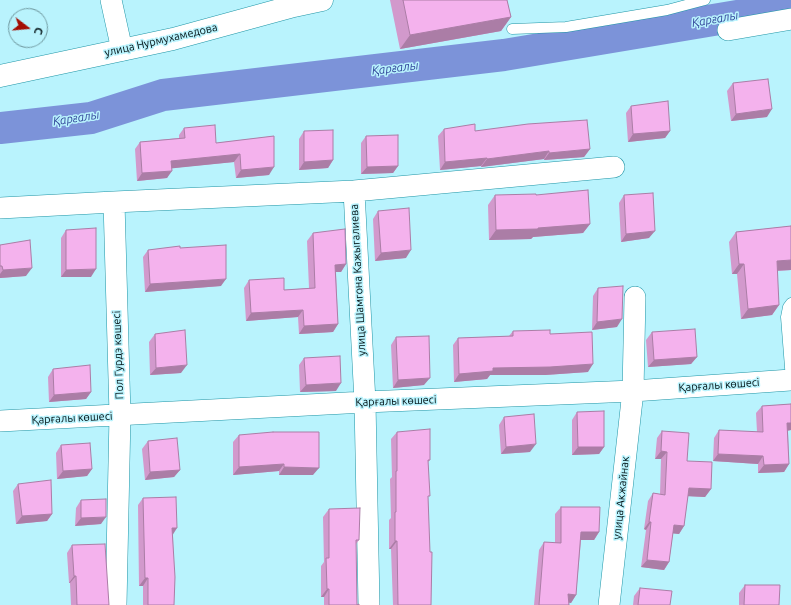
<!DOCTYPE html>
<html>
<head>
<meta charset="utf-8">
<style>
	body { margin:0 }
	#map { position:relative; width:791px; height:605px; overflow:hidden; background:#b9f3fd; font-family:Ubuntu,sans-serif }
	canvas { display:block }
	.north { position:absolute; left:8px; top:8px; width:40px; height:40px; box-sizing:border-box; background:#b9f3fd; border:1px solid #6f989f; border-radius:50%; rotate:106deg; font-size:11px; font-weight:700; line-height:16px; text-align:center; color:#001013 }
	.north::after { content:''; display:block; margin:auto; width:14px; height:18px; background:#a30e04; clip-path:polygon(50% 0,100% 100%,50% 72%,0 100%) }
</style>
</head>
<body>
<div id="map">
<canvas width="791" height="605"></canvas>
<div class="north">С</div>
</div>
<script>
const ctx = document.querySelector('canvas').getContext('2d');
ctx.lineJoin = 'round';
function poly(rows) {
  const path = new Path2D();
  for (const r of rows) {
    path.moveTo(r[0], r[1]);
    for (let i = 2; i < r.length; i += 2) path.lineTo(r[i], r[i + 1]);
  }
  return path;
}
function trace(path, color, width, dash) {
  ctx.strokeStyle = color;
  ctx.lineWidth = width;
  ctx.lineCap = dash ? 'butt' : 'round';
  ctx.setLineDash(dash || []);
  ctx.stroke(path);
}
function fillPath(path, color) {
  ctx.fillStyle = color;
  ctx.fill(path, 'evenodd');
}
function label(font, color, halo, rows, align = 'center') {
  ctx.font = font + ' Ubuntu,sans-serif';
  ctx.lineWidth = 3;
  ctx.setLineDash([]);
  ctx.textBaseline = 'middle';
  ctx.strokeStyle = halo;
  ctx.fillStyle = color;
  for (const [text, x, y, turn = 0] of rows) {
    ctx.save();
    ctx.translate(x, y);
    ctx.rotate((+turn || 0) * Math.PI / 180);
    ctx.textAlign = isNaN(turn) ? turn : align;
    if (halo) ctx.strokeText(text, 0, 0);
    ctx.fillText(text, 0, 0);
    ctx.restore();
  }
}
const river = poly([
	[0,128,91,118,163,95,504,55,791,7]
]);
const lane = poly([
	[512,29,566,27,667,10,705,0],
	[791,380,786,317,788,307,791,303]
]);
const street = poly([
	[111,0,122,50],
	[728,30,791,19],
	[354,191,365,402,369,605],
	[114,202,120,415,116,605],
	[0,208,114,202,354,191,614,167],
	[0,421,365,402,633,391,791,380],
	[609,605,633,391,635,297]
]);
const secondary = poly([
	[0,76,173,39,294,6,322,0]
]);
const wall = poly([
	[390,0,507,0,511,17,501,31,400,49],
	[733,83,767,117,731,121,727,91],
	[631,106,670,131,665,138,628,142,626,113],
	[184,128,216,143,274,136,269,175,236,178,234,162,172,168,167,178,137,181,135,149,140,142,179,138,179,135],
	[444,129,475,131,590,149,584,157,544,160,544,159,481,167,481,166,440,170,438,136],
	[304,131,333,160,328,168,299,170,299,139],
	[366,136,398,166,393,173,361,174,361,143],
	[495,195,536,195,590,224,583,233,533,237,531,239,489,240,488,205],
	[624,195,649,238,621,242,619,203],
	[378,211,406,258,375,261,373,219],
	[791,226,791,270,777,271,779,305,772,315,741,319,737,274,732,274,729,242,736,232],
	[66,230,91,277,61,277,61,238],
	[313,233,346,264,341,272,336,272,338,324,333,332,299,334,298,317,246,321,244,288,249,280,284,290,309,288,307,241],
	[0,245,26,276,0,278],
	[180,248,221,286,145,292,143,257,148,250],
	[598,288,617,327,592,330,593,296],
	[513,331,550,334,588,372,545,375,490,375,487,379,454,382,453,345,458,338,509,336],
	[652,332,697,357,691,364,648,367,646,340],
	[155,334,181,373,150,375,149,342],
	[396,337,424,385,393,388,391,345],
	[304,358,336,391,300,392,299,365],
	[53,369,91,392,86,399,49,402,48,377],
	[791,404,791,430,788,431,789,464,784,472,758,473,758,464,713,461,714,438,719,430,757,432,756,413,762,406],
	[577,412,604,447,599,454,572,455,572,420],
	[504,417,530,452,501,454,499,425],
	[662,431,711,489,705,497,688,496,684,526,679,534,673,533,669,562,664,570,641,567,646,530,644,529,648,501,653,493,660,494,661,459,655,459,657,438],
	[397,432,430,460,428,462,428,499,431,605,393,605,391,549,389,549,389,520,391,518,390,479,392,477,391,439],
	[239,435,313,475,279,475,279,471,233,475,233,442],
	[148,441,180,470,174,477,145,480,142,449],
	[61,445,92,469,87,476,57,479,56,453],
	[18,484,52,514,47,521,16,524,13,491],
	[143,498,173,535,174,605,143,605,143,586,139,586,138,505],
	[81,500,101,524,75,526,76,508],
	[561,507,599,532,594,540,581,540,576,595,571,603,569,602,569,605,534,605,539,550,544,542,555,543,555,514],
	[329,509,359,540,356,544,357,605,359,605,324,605,324,597,321,597,321,566,324,562,323,517],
	[72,545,109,605,71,605,70,583,69,583,67,553],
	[745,585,779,605,739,605,739,593],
	[640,588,670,605,633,605,634,596]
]);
const shadedWall = poly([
	[511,17,501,31,400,49,410,35],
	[772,109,767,117,731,121,736,114],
	[670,131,665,138,628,142,633,134],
	[590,149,584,157,544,160,549,153],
	[549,151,544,159,481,167,487,159],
	[240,154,234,162,166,169,171,161],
	[487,158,481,166,440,170,445,162],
	[333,160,328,168,299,170,304,162],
	[398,166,393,173,361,174,367,167],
	[274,167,269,175,236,178,241,170],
	[172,171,167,178,137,181,142,173],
	[590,224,583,233,533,237,531,239,489,240,496,230],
	[655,231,649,238,621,242,626,234],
	[411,250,406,258,375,261,381,253],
	[791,260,791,270,770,271,777,261],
	[346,264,341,272,330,272,335,265],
	[739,264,744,264,737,274,732,274],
	[32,268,26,276,0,278,0,274,3,270],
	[96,269,91,277,61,277,66,270],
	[226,279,221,286,145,292,150,284],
	[779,305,772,315,741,319,748,309],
	[303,310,298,317,246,321,251,313],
	[622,319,617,327,592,330,597,322],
	[338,324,333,332,299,334,304,326],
	[697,357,691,364,648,367,654,360],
	[593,364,588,372,545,375,490,375,487,379,454,382,459,374,493,368],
	[187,365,181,373,150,375,156,368],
	[430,378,424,385,393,388,398,380],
	[341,383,336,391,300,392,306,385],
	[91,392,86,399,49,402,54,395],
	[787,423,791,423,791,430,782,431],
	[536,444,530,452,501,454,506,447],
	[578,447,604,447,599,454,572,455],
	[661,451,667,452,661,459,655,459],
	[718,454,763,456,758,464,713,461],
	[284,464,279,471,233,475,239,467],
	[789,464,784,472,758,473,764,465],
	[284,467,319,468,313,475,279,475],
	[92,469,87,476,57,479,63,471],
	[180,470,174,477,145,480,150,472],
	[689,488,711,489,705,497,684,496],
	[52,514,47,521,16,524,22,516],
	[106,517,101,524,75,526,81,518],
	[649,522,651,522,646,530,644,529],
	[674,525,684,526,679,534,668,533],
	[172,528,177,528,172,536],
	[581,532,599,532,594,540,576,540],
	[395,541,397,541,391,549,389,549],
	[647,560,669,562,664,570,641,567],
	[74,576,76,576,70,583,69,583],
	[145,578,148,578,143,586,139,586],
	[327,589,329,589,324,597,321,597],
	[568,594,576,595,571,603,563,602]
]);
const building = poly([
	[403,0,507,0,511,17,410,35,403,0],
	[768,79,772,109,736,114,733,83,768,79],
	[668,101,670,131,633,134,631,106,668,101],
	[587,120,590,149,549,153,549,151,487,159,487,158,445,162,444,129,475,124,475,131,528,124,587,120],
	[215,125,216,143,274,136,274,167,241,170,240,154,171,161,172,171,142,173,140,142,185,138,184,128,215,125],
	[333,130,333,160,304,162,304,131,333,130],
	[398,135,398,166,367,167,366,136,398,135],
	[588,190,590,224,538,228,538,229,496,230,495,195,536,194,536,195,588,190],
	[653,193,655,231,626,234,624,195,653,193],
	[409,208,411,250,381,253,378,211,409,208],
	[791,226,791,260,777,261,779,305,748,309,744,264,739,264,736,232,791,226],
	[96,228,96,269,66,270,66,230,96,228],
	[345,229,346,264,335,265,338,324,304,326,303,310,251,313,249,280,284,278,284,290,315,288,313,233,345,229],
	[30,240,32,268,3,270,2,266,0,266,0,245,30,240],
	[226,245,226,279,150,284,148,250,180,246,180,248,226,245],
	[623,286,622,319,597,322,598,288,623,286],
	[695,329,697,357,654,360,652,332,695,329],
	[185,330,187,365,156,368,155,334,185,330],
	[550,330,550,334,592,332,593,364,550,367,493,368,493,371,459,374,458,338,513,336,513,331,550,330],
	[429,336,430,378,398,380,396,337,429,336],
	[340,356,341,383,306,385,304,358,340,356],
	[90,365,91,392,54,395,53,369,90,365],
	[791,404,791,423,787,423,789,464,764,465,763,456,718,454,719,430,763,432,762,406,791,404],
	[604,411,604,447,578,447,577,412,604,411],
	[534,414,536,444,506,447,504,417,534,414],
	[430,429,430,460,428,460,430,496,428,496,430,552,432,552,431,605,398,605,397,541,395,541,395,512,396,512,396,471,397,471,397,432,430,429],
	[662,431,689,433,687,461,712,462,711,489,689,488,684,526,674,525,669,562,647,560,651,522,649,522,653,493,665,495,667,452,661,451,662,431],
	[273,432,319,432,319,468,284,467,284,464,239,467,239,435,273,432],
	[177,438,180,470,150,472,148,441,177,438],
	[90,443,92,469,63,471,61,445,90,443],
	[51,480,52,514,22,516,18,484,51,480],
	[176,497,177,528,172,528,175,577,174,605,148,605,148,578,145,578,143,498,176,497],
	[106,499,106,517,81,518,81,500,106,499],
	[561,507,600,507,599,532,581,532,576,595,568,594,569,605,539,605,544,542,561,543,561,507],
	[360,508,359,540,356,540,357,605,359,604,359,605,329,605,329,589,327,589,326,558,329,558,329,509,360,508],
	[105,544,109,605,77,605,76,576,74,576,72,545,105,544],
	[745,585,780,585,779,605,744,605,745,585],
	[640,588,672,591,670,605,638,605,640,588]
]);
const streetNames = [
	["улица Нурмухамедова",161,40,-13],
	["улица Шамгона Кажыгалиева",358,280,-93],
	["Пол Гурдэ көшесі",118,355,-92],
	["Қарғалы көшесі",719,385,-4],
	["Қарғалы көшесі",396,401,-2],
	["Қарғалы көшесі",72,418,-3],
	["улица Акжайнак",621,498,-84]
];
const waterNames = [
	["Қарғалы",715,19,-10],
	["Қарғалы",395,68,-7],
	["Қарғалы",76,118,-9]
];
trace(river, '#7c93d9', 32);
trace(lane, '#1f95a6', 11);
trace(street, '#1f95a6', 22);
trace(secondary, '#1f95a6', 23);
trace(lane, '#fff', 10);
trace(street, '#fff', 21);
trace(secondary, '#fff', 22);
fillPath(wall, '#d299cc');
fillPath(shadedWall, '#ab7da6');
fillPath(building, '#f4b2ed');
trace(building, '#ab7da6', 1);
label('11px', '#001013', '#b9f3fd', streetNames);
label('italic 12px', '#34489b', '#b9f3fd', waterNames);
</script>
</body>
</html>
